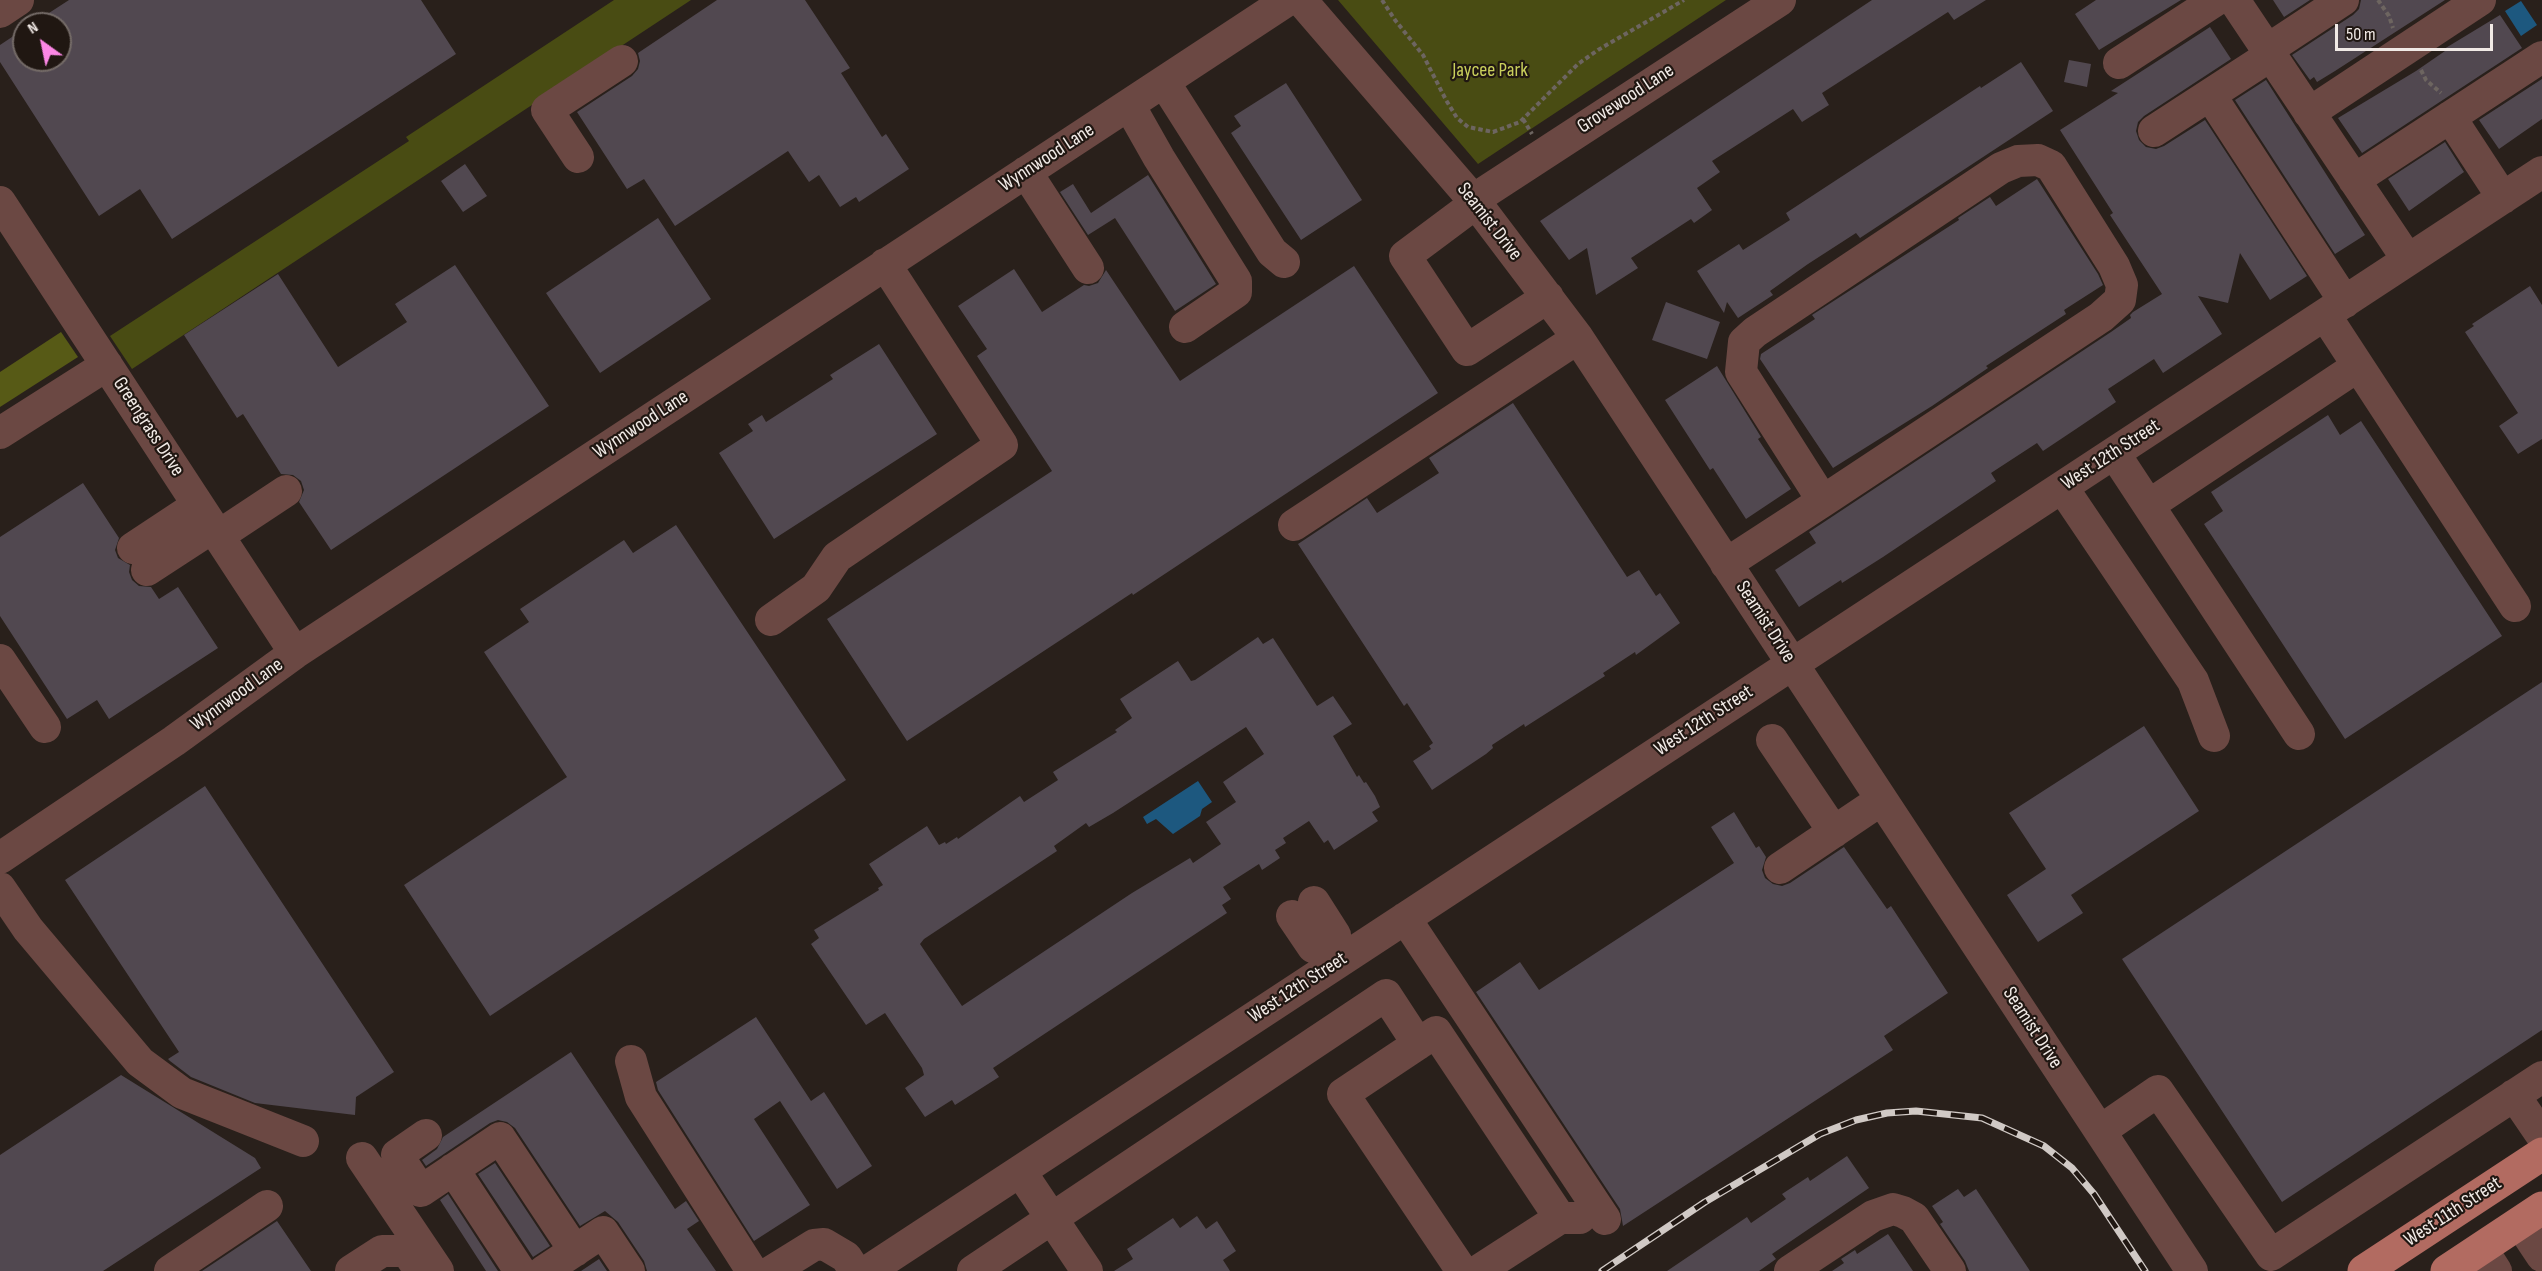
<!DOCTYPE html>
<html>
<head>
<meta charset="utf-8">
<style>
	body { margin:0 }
	#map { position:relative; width:2542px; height:1271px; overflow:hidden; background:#29201b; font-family:"Sofia Sans Condensed",sans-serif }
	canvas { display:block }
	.north { position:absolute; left:12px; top:12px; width:60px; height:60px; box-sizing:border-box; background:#201712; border:2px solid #746b67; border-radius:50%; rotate:327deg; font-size:16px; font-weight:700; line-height:24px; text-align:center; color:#f1eae6 }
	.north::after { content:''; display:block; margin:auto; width:21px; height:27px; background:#fb87e5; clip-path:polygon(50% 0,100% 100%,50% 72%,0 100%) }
	.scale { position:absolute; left:2335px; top:24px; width:158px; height:27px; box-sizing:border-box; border:3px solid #f1eae6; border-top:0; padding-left:8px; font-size:18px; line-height:21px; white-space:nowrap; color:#f1eae6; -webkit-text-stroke:4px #201712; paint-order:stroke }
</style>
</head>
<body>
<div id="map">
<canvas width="2542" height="1271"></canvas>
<div class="north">N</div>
<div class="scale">50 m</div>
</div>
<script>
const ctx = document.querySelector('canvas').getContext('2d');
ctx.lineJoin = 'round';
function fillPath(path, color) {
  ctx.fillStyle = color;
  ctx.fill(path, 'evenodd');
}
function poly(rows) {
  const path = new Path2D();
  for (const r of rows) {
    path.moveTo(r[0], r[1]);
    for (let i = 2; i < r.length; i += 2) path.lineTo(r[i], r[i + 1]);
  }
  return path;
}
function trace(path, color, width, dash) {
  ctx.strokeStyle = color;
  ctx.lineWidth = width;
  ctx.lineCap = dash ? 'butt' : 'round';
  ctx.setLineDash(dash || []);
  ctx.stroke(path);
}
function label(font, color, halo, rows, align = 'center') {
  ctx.font = font + ' "Sofia Sans Condensed",sans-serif';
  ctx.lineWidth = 4.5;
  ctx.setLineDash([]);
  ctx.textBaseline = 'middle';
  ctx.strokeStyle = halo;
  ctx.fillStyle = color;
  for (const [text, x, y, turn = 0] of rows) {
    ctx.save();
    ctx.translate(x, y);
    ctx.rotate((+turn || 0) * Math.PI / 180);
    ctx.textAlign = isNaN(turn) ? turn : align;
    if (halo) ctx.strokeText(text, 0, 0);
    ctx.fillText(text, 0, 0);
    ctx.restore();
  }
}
const green = poly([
	[614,0,691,0,132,369,110,336,409,141,406,137],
	[1338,0,1726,0,1478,164]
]);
const forest = poly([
	[61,332,78,357,0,407,0,372]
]);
const water = poly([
	[2521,1,2537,25,2521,36,2505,11],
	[1198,781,1212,802,1202,809,1200,816,1173,834,1156,819,1147,824,1143,817]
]);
const building = poly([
	[69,0,421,0,456,54,172,239,140,189,99,216,0,62,0,45,24,29,24,60,60,60,60,24,32,24],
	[717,0,805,0,850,68,841,73,882,137,886,134,909,169,859,202,856,197,840,207,819,175,809,182,788,151,675,226,644,179,627,189,577,112,632,76,638,69,640,61,638,53],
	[1872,0,1986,0,1954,20,1948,12,1822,93,1829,105,1802,122,1793,109,1712,161,1720,172,1697,188,1712,210,1694,223,1691,219,1631,258,1638,268,1596,295,1587,248,1569,260,1540,221],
	[2096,0,2181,0,2099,50,2075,14],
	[2273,0,2310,0,2284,17],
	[2361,0,2445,0,2335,71,2317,82,2314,77,2310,80,2292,55,2353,15,2359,9],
	[2500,15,2522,48,2362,153,2338,118,2416,71,2445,51,2444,49],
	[2210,27,2231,59,2144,116,2138,122,2136,131,2139,140,2146,147,2156,149,2164,146,2205,120,2307,276,2270,300,2240,253,2228,303,2198,296,2222,334,2163,373,2154,359,2108,389,2116,402,2076,429,2043,451,2037,443,1991,473,1996,481,1956,508,1883,557,1842,583,1841,580,1799,607,1775,570,1816,543,1809,532,2111,332,2131,318,2130,315,2133,312,2162,294,2110,215,2113,213,2060,130,2118,93,2111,91],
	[2069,60,2091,64,2087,87,2064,82],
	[2021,62,2053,111,1860,238,1856,233,1808,264,1770,291,1773,295,1738,318,1727,302,1724,313,1697,271,1739,244,1743,250,1790,220,1786,213,1980,86,1981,88],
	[2542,79,2542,119,2499,149,2479,120],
	[2266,80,2365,235,2335,254,2235,100],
	[1286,83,1362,200,1301,240,1231,133,1241,126,1234,116],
	[2445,142,2464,172,2409,211,2388,179],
	[465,164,487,196,463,212,441,181],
	[1148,175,1216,284,1175,311,1115,218,1088,235,1060,192,1073,184,1091,213],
	[2037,179,2098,274,2103,285,2064,310,2066,314,1986,366,1988,368,1932,406,1833,468,1760,359,1761,354,1815,319,1812,315,1959,220,1958,218,1990,197,1996,206],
	[658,218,711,299,600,373,546,293],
	[455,265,549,406,331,550,299,502,304,490,301,481,293,475,281,474,243,414,237,418,184,335,278,274,338,367,407,322,395,304],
	[1354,266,1438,393,1133,595,1132,593,907,741,827,619,1052,471,977,356,987,349,958,306,1014,269,1042,312,1084,285,1089,286,1098,283,1106,270,1180,381],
	[2530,286,2542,305,2542,439,2518,454,2499,426,2518,413,2465,332,2474,326,2472,324],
	[1666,302,1720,322,1707,359,1652,340],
	[879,344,937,434,774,539,719,453,753,431,748,424,762,415,766,422,833,379,830,375],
	[1717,366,1761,437,1758,439,1791,489,1746,519,1713,468,1710,470,1665,400],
	[1513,403,1627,577,1639,570,1656,596,1660,593,1680,623,1636,655,1635,652,1603,673,1605,676,1525,727,1524,724,1492,745,1493,748,1486,754,1432,790,1413,761,1431,749,1429,746,1433,743,1407,703,1404,706,1298,544,1367,498,1377,513,1439,473,1429,458],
	[2328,415,2340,435,2361,421,2502,636,2345,739,2204,524,2223,511,2211,492],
	[83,483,119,538,115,550,118,558,130,565,129,572,132,580,139,586,151,587,159,599,178,587,218,648,109,719,97,700,67,719,0,616,0,537],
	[676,525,846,780,490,1016,404,885,567,777,484,652,529,622,520,609,624,540,633,553],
	[1258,637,1263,644,1273,638,1317,706,1333,696,1352,724,1333,736,1357,777,1359,775,1364,783,1366,782,1375,796,1380,807,1372,812,1378,821,1334,850,1328,840,1324,843,1309,821,1283,838,1286,843,1275,850,1280,858,1262,870,1259,864,1223,887,1231,899,1222,905,1227,913,993,1068,999,1077,955,1105,952,1100,925,1117,905,1088,924,1075,922,1068,885,1013,866,1025,811,944,819,938,814,930,879,890,878,888,883,885,869,864,927,826,939,845,945,842,946,844,957,837,958,839,1020,796,1024,802,1058,780,1053,772,1117,732,1115,730,1132,718,1120,699,1178,661,1191,681,1195,680],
	[1246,727,1264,754,1223,782,1236,802,1206,822,1221,844,1193,863,1190,858,1132,893,962,1006,920,944,924,939,1057,851,1054,846,1086,823,1089,827,1113,813],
	[2542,682,2542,1030,2282,1202,2122,959],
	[2144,726,2199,811,2071,895,2083,913,2038,942,2007,895,2046,869,2009,813],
	[205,786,394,1072,356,1097,355,1115,255,1103,191,1077,170,1061,168,1059,179,1052,65,880],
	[1734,812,1756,848,1759,846,1766,857,1762,870,1765,878,1773,884,1782,886,1790,883,1844,847,1887,909,1891,906,1948,993,1884,1036,1893,1050,1623,1226,1620,1209,1476,992,1520,962,1539,990,1734,863,1711,827],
	[756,1017,811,1101,824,1092,872,1166,837,1189,780,1101,754,1119,810,1205,754,1241,658,1090,656,1082],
	[571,1052,675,1209,686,1201,699,1221,687,1229,716,1271,647,1271,644,1261,618,1222,605,1211,580,1226,515,1128,507,1122,498,1120,490,1123,426,1166,422,1160,437,1149,443,1137],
	[121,1075,255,1158,261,1168,103,1271,0,1271,0,1155],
	[1847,1156,1869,1188,1772,1254,1776,1259,1759,1271,1667,1271,1747,1217,1751,1223,1786,1199,1782,1194,1808,1177,1810,1181],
	[495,1163,550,1246,533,1257,478,1174],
	[1958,1189,1964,1197,1976,1189,2030,1271,1969,1271,1965,1261,1940,1224,1943,1222,1932,1206],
	[448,1194,498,1271,486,1271,440,1200],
	[1197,1216,1206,1229,1217,1221,1236,1251,1223,1260,1230,1271,1114,1271,1133,1259,1127,1249,1173,1218,1180,1228],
	[277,1221,311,1271,202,1271],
	[1888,1234,1913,1271,1832,1271,1844,1263,1841,1259,1855,1250,1857,1254],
	[599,1259,607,1271,581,1271]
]);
const path = poly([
	[1382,0,1395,20,1423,55,1446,100,1457,118,1468,127,1493,132,1520,122,1578,64,1598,50,1684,0],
	[2378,0,2389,16,2393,28],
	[2421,70,2426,80,2441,93],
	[1523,119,1532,134]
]);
const minor = poly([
	[1301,0,1476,203,1578,338,2192,1271],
	[2234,0,2408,260],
	[0,12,18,0],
	[2267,50,2343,0],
	[2119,63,2216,0],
	[1164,82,1272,252,1284,262],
	[2210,95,2345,302],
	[1129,105,1159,158,1236,281,1236,292,1185,327],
	[2309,113,2480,0],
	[2450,117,2503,198],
	[2154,131,2271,55],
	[578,157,547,110,622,61],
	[1026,172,1088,268],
	[2354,180,2542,57],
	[1473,200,1780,0],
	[0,202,295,653],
	[1476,203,1405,256,1467,350,1548,297],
	[2325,315,2515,606],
	[0,433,107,365],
	[2114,453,2299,734],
	[2062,487,2193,681,2214,736],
	[2149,505,2358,366],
	[1294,525,1578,338],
	[218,536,286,491],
	[133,548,198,505],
	[1726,564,1823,501,2101,317,2120,300,2122,285,2114,266,2051,166,2038,160,2018,161,2001,168,1755,332,1744,342,1741,372,1823,501],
	[147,570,213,527],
	[771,620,816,588,837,557,1002,445,885,264],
	[0,660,45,727],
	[1772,740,1834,832],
	[0,858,174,741,295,653,1288,0],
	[1780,868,1881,800],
	[0,888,28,929,140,1062,182,1093,303,1141],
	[1314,902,1335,935,1331,952],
	[1292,916,1313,947,1331,952,1338,962],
	[1405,918,1605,1219],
	[631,1061,641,1097,752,1271],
	[2514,1095,2542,1136],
	[2100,1131,2158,1091,2271,1255,2542,1077],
	[426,1135,397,1155,421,1191,500,1138,575,1251],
	[362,1158,438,1271],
	[453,1169,520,1271],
	[1020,1171,1087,1271],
	[2520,1223,2542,1256],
	[2482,1249,2496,1271],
	[170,1271,267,1206],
	[351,1271,382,1251,407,1251,420,1271],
	[544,1271,603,1232,629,1271],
	[772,1271,814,1245,824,1244,846,1257,855,1271],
	[868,1271,2542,172],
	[973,1271,1386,995,1418,1044],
	[1462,1271,1343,1094,1436,1032,1560,1218],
	[1478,1271,1560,1218,1580,1218],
	[1790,1271,1873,1216,1893,1209,1903,1212,1914,1218,1950,1271]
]);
const major = poly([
	[2364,1271,2542,1154],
	[2447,1271,2542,1208]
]);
const rail = poly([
	[1602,1271,1705,1202,1820,1134,1856,1120,1887,1113,1916,1111,1982,1118,2044,1146,2072,1168,2094,1194,2145,1271]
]);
const parkNames = [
	["Jaycee Park",1490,71]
];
const streetNames = [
	["Grovewood Lane",1626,99,-33],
	["Wynnwood Lane",1047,158,-33],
	["Seamist Drive",1489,222,52],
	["Wynnwood Lane",641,425,-33],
	["Greengrass Drive",148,427,57],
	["West 12th Street",2111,455,-33],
	["Seamist Drive",1765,622,57],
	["Wynnwood Lane",237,695,-36],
	["West 12th Street",1704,721,-33],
	["West 12th Street",1298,988,-33],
	["Seamist Drive",2032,1028,57],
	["West 11th Street",2453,1212,-33]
];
fillPath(green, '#494c13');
fillPath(forest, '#575a16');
fillPath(water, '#1d587f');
fillPath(building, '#514850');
trace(path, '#6d6560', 4, [4.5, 3]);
trace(minor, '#6b4843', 32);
trace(major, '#b26b61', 33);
trace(rail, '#d0c9c5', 7);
trace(rail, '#201712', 4.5, [14]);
label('20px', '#cad05c', '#201712', parkNames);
label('20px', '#f1eae6', '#201712', streetNames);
</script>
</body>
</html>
